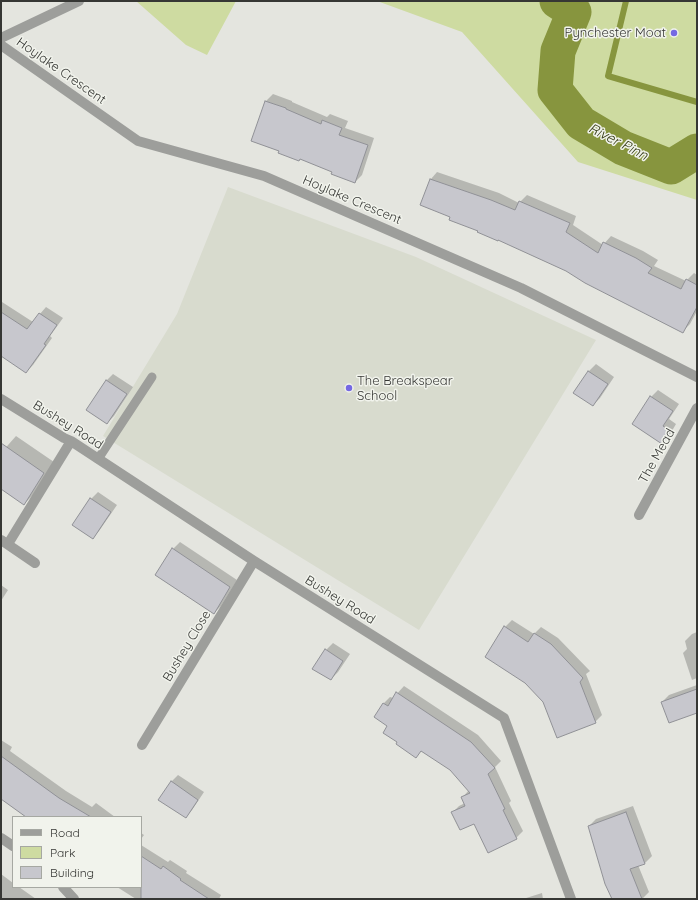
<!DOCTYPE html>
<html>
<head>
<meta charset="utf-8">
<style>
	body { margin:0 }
	#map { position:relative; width:698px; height:900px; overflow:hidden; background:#e4e5df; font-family:Quicksand,sans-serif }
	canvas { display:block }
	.frame { position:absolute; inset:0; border:2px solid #363734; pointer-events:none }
	.legend { position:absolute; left:12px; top:816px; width:130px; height:72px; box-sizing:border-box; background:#f1f3ec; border:1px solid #a6a8a2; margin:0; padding:5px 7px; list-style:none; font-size:12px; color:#363734 }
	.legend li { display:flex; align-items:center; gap:8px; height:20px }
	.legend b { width:20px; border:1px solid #a6a8a2 }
</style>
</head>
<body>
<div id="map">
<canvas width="698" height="900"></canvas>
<div class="frame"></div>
<ul class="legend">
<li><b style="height:5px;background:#9d9e9b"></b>Road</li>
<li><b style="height:11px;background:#cedba1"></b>Park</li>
<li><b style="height:11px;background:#c7c7cd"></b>Building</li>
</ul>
</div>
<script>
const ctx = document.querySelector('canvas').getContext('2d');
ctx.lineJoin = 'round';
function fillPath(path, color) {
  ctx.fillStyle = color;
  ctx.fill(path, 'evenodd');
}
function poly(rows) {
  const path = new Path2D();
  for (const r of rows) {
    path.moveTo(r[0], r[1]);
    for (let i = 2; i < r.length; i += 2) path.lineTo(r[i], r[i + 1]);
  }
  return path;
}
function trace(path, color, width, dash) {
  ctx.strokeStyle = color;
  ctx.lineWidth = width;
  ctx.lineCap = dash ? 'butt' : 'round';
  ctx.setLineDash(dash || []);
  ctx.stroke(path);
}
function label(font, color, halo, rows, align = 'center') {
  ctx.font = font + ' Quicksand,sans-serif';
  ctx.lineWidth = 3;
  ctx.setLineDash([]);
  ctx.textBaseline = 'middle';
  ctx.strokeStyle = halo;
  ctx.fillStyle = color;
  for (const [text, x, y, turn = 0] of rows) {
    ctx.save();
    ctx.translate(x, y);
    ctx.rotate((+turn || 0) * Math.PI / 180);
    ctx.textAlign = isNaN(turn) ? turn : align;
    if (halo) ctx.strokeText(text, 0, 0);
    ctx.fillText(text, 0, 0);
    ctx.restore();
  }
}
const built = poly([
	[228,187,416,257,596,340,419,630,103,436,177,314]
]);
const green = poly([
	[136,1,236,1,207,55,186,45],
	[377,1,697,1,697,200,578,162,462,32]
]);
const shadow = poly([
	[273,94,292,101,292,102,327,117,330,114,348,121,345,128,374,138,362,175,355,182,333,171,252,141,266,101],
	[437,172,499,193,519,203,527,195,576,216,573,225,603,245,611,236,643,251,658,260,654,266,686,281,694,273,697,275,697,311,690,324,683,331,567,270,479,230,451,216,421,205,431,179],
	[2,302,33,322,46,307,63,318,50,336,52,338,33,365,26,372,1,353,1,303],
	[596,364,614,377,600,398,593,405,575,393,589,371],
	[113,374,133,387,114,416,107,423,106,381],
	[658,390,679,404,669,419,676,424,669,436,662,443,651,397],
	[16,436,54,462,34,494,24,504,1,488,1,453],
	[98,492,117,505,99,531,93,538,91,499],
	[180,542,237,580,221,606,214,613,173,549],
	[1,585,8,590,1,601],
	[512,620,534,634,541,627,558,638,590,671,586,674,602,715,595,722,544,702,505,627],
	[697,632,697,678,692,680,683,653,687,649,685,641,692,634],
	[333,643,350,654,338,672,331,679,326,650],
	[697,685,697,712,662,702,669,695],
	[404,686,478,735,501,761,495,767,511,801,509,803,523,831,516,838,474,823,453,812,459,806,465,803,462,798,469,790,451,770,422,750,416,757,398,742,389,726,384,703,390,697,393,698],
	[1,740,12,747,10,751,66,791,92,807,96,803,115,817,28,817,1,798],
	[178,775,204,792,192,810,186,817,171,782],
	[633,806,652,856,645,863,638,865,649,892,642,899,613,899,589,826,596,819],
	[141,833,144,835,141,839],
	[141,845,168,862,170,860,187,871,186,873,221,895,219,899,136,899,117,887,141,887],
	[1,874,13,883,13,887,19,887,36,899,1,899],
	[542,893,543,899,523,899]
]);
const stream = poly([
	[626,1,608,76,697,102]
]);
const river = poly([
	[557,1,574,12,558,51,555,90,581,123,623,148,671,167,697,151]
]);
const building = poly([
	[265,101,286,108,286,109,321,124,322,120,342,128,339,135,368,145,355,183,331,174,332,172,300,159,299,161,278,153,279,151,251,141,265,101],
	[430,179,491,200,515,210,519,201,570,223,566,232,598,253,603,242,636,258,652,268,648,273,681,289,686,279,697,285,697,307,683,333,585,283,566,271,498,240,498,241,477,232,478,231,449,220,450,217,420,205,430,179],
	[1,312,27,329,39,313,57,325,44,344,46,345,26,373,1,356,1,312],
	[588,371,608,384,593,406,573,393,588,371],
	[106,380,127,394,107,424,86,410,106,380],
	[650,396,673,411,663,426,670,431,662,444,632,424,650,396],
	[1,443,44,473,24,505,1,489,1,443],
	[90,498,111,512,93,539,72,525,90,498],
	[172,548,230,587,214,614,155,575,172,548],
	[504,626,528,642,534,633,551,644,583,678,580,682,596,723,557,738,543,702,525,683,485,657,504,626],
	[325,649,343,661,331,680,312,669,325,649],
	[697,689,697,713,669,723,661,702,697,689],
	[396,692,471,742,495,768,488,774,505,809,503,810,517,839,488,853,474,824,460,830,451,812,465,806,461,797,470,793,450,770,421,751,416,758,396,744,397,742,383,733,387,726,374,717,383,703,388,706,396,692],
	[1,756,59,798,91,817,26,817,1,799,1,756],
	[171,781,198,800,186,818,158,800,171,781],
	[626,812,645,864,630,869,642,899,612,899,605,884,588,826,626,812],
	[141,856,161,869,163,866,181,879,180,880,209,899,141,899,141,856]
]);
const lane = poly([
	[98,459,152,377]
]);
const street = poly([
	[1,38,79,1],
	[1,45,138,141,264,176,521,288,697,377],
	[1,399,64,438,71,441,254,561,504,718,571,899],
	[639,515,697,408],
	[1,540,35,563],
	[8,544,71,441],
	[142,745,254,561],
	[1,838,13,846],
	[63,887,74,899]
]);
const markers = [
	[674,33,4,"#7568e3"],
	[349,388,4,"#7568e3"]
];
const poiNames = [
	["Pynchester Moat",666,33],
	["The Breakspear",357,381,"left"],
	["School",357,396,"left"]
];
const streetNames = [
	["Hoylake Crescent",61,71,35],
	["Hoylake Crescent",352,200,23],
	["Bushey Road",68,425,32],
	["The Mead",657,456,-61],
	["Bushey Road",340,600,32],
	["Bushey Close",187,646,-59]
];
const waterNames = [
	["River Pinn",618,142,27]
];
fillPath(built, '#d8dbce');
fillPath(green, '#cedba1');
fillPath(shadow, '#0003');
trace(stream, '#87953e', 6);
trace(river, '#87953e', 35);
fillPath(building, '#c7c7cd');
trace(building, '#909196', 1);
trace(lane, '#9d9e9b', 9);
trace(street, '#9d9e9b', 10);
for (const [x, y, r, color] of markers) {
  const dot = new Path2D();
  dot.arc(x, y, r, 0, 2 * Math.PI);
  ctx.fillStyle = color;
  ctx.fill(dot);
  trace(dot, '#f1f3ec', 1.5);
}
label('13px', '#363734', '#f1f3ec', poiNames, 'right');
label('13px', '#363734', '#f1f3ec', streetNames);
label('italic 14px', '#373d18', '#f1f3ec', waterNames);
</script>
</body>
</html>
